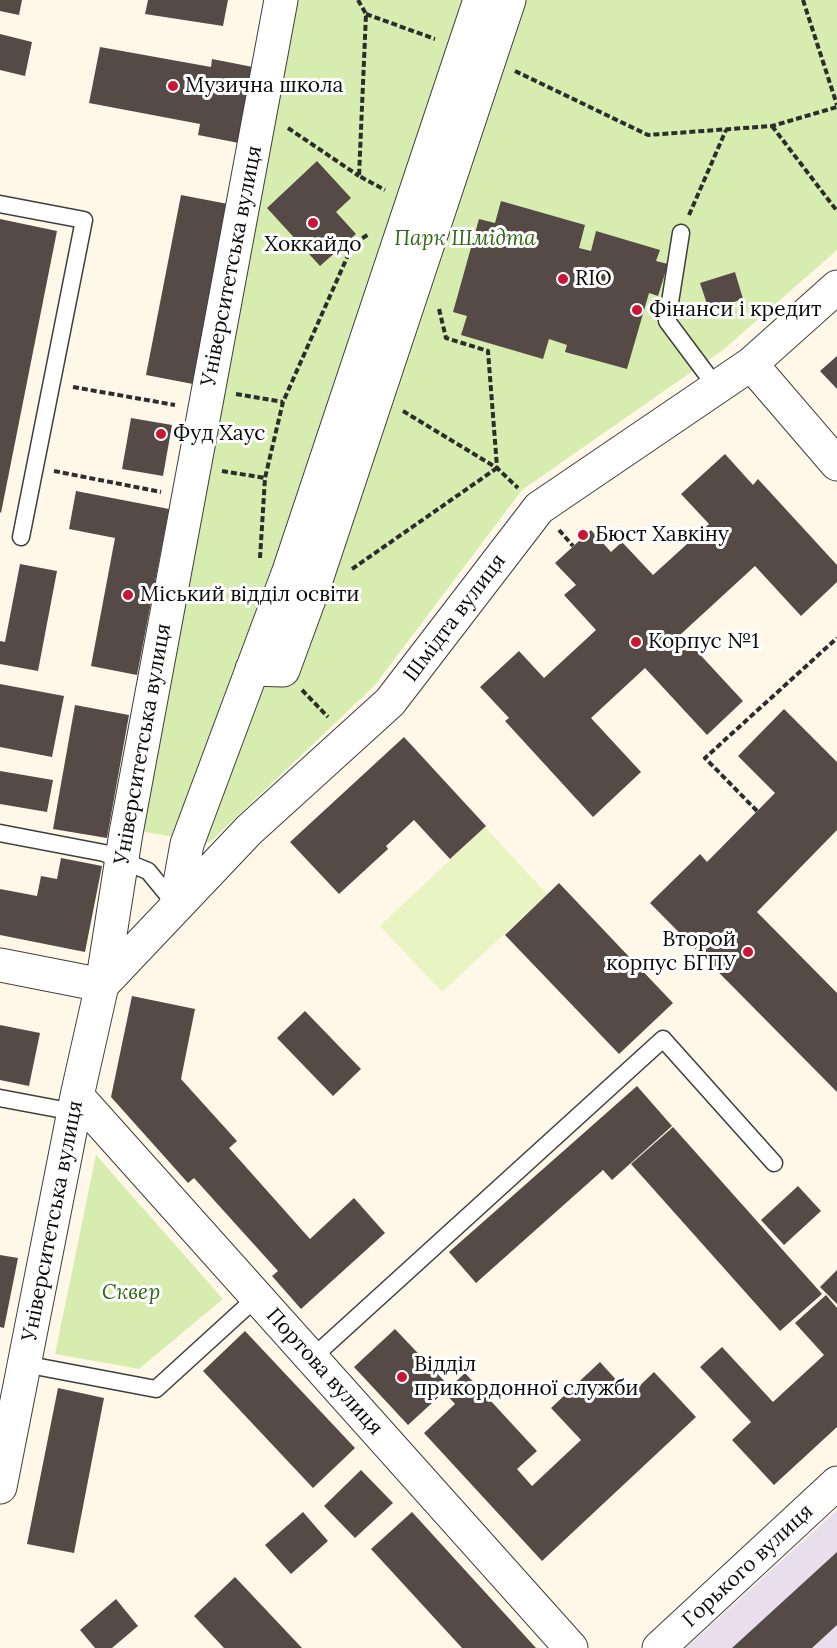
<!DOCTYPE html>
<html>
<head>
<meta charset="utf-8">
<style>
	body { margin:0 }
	canvas { display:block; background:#fff8e9 }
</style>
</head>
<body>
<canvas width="837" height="1648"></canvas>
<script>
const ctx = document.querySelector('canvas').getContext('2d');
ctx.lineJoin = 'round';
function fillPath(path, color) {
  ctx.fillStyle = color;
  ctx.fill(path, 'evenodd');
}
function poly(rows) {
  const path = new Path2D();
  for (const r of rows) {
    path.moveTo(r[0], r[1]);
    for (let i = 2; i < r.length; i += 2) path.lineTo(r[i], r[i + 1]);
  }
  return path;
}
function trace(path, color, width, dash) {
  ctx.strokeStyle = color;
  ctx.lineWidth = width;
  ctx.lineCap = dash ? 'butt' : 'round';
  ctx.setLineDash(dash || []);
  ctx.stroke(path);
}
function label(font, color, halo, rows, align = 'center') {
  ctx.font = font + ' Lora,serif';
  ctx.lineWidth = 6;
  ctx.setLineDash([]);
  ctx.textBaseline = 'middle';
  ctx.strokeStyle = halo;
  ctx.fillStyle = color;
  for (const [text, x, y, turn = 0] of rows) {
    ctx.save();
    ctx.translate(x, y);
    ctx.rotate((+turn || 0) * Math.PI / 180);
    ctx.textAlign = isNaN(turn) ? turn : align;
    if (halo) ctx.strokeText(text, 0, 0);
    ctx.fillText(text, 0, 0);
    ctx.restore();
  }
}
const industrial = poly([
	[837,1510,837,1648,686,1648]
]);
const green = poly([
	[267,0,837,0,837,250,723,350,522,490,375,685,209,843,110,826],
	[96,1155,223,1299,139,1369,55,1354]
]);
const pitch = poly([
	[485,827,547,894,442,992,380,926]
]);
const building = poly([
	[0,0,22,0,19,15,0,11],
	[148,0,228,0,223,26,145,14],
	[0,34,32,42,25,76,0,70],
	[100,47,211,67,212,59,258,68,244,144,198,135,200,124,89,103],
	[317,161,351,198,336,212,356,234,320,266,267,208],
	[181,195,228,204,193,384,146,375],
	[501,201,585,225,579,248,591,251,596,231,660,250,656,261,668,264,658,296,649,293,627,369,565,352,567,345,549,339,543,359,461,335,467,316,453,312,479,219,495,223],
	[0,219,57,231,1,513,0,512],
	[735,272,743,299,709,310,700,283],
	[837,356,837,389,820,371],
	[131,418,172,425,163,476,122,469],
	[725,454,753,485,758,479,837,565,837,582,801,616,755,566,681,634,743,701,707,735,645,668,591,718,641,772,593,817,505,721,509,718,480,687,519,651,544,678,596,630,564,595,576,585,555,563,591,530,611,552,622,542,653,575,709,524,681,494],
	[76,491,169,509,137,675,91,666,115,538,69,529],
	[20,564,57,571,38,671,0,664,0,641,5,642],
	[0,684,64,696,52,757,0,747],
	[75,705,129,715,107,838,53,829],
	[784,709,837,762,837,830,757,912,837,993,837,1092,650,903,700,854,707,862,775,793,738,756],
	[404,737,486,826,450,859,414,820,386,846,388,849,339,894,290,842],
	[0,771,53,780,47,812,0,804],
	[61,858,102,866,85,952,0,935,0,889,37,896,41,876,57,879],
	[559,883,673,1003,619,1054,505,935],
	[132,996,195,1009,181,1079,237,1141,229,1148,310,1239,354,1198,385,1233,301,1309,272,1276,278,1271,194,1178,188,1183,111,1097],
	[305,1011,361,1069,333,1096,277,1038],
	[0,1025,40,1033,29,1086,0,1080],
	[637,1086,672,1126,612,1180,603,1170,476,1283,449,1252],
	[673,1127,822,1294,780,1331,631,1164],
	[798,1186,821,1211,784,1245,761,1220],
	[0,1255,18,1258,4,1328,0,1327],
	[837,1270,837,1304,820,1287],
	[826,1295,837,1308,837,1427,774,1485,732,1440,751,1422,700,1367,722,1347,773,1402,824,1355,795,1323],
	[395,1329,450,1387,465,1373,537,1451,517,1469,532,1486,581,1440,551,1408,600,1362,630,1395,654,1372,696,1417,542,1561,424,1433,455,1404,444,1392,408,1425,354,1367],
	[245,1331,355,1448,313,1488,203,1371],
	[58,1388,104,1398,74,1553,27,1544],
	[361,1470,393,1503,355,1538,324,1506],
	[303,1512,328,1541,291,1574,265,1545],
	[412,1512,536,1648,462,1648,371,1549],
	[837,1552,837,1625,812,1648,732,1648],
	[235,1577,302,1648,224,1648,194,1616],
	[116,1599,138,1626,112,1648,95,1648,80,1630]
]);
const path = poly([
	[358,0,366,14,359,176,385,190],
	[803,0,837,105],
	[366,14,435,39],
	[515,71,648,135,772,126,837,107],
	[772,126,837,211],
	[288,128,359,176],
	[689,215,726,130],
	[439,309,446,338,488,351,497,467],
	[73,387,175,405],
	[236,394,283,402],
	[403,411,497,468,518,488],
	[54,471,161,492],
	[222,471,265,478],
	[559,530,573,546],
	[260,558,265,478,283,402,353,244,369,234],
	[352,569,497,468],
	[302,690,328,717],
	[757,811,705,758,837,638]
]);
const lane = poly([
	[0,204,84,220,21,537],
	[681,233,667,321,717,388],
	[0,833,104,853,148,871,176,905],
	[0,1098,74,1112],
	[312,1358,663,1039,774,1163],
	[24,1364,156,1389,257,1297]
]);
const street = poly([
	[751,364,837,464],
	[252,669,283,670,316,580,509,0],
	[176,905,187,844,289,571,480,0],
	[0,965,102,985],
	[102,985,249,830,390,702,539,508,751,364,837,287],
	[77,1096,571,1648],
	[0,1487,77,1096,102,985,126,833,281,0],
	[659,1648,837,1483]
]);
const markers = [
	[173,86,6,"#c91634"],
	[313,223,6,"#c91634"],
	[563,279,6,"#c91634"],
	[637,310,6,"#c91634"],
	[161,434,6,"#c91634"],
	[583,535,6,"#c91634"],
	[128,595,6,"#c91634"],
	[636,642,6,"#c91634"],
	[748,952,6,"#c91634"],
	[402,1377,6,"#c91634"]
];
const poiNames = [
	["Музична школа",185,86],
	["Хоккайдо",313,245,"center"],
	["RIO",575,279],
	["Фінанси і кредит",649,310],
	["Фуд Хаус",173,434],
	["Бюст Хавкіну",595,535],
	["Міський відділ освіти",140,595],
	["Корпус №1",648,642],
	["Второй",736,940,"right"],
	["корпус БГПУ",736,964,"right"],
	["Відділ",414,1365],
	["прикордонної служби",414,1389]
];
const parkNames = [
	["Парк Шмідта",465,239],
	["Сквер",131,1293]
];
const streetNames = [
	["Університетська вулиця",232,266,-79],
	["Шмідта вулиця",455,618,-53],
	["Університетська вулиця",143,744,-80],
	["Університетська вулиця",53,1221,-79],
	["Портова вулиця",324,1372,48],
	["Горького вулиця",748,1566,-43]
];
fillPath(industrial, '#e8deec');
fillPath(green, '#d7edaf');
fillPath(pitch, '#e8f4c2');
fillPath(building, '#554a46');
trace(lane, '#3e3e3e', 19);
trace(street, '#3e3e3e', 35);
trace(path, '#2d2d2d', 4, [6, 3]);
trace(lane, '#fff', 16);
trace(street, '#fff', 33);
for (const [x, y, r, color] of markers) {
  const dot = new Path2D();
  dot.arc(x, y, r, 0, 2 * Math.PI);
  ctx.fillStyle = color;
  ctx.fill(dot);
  trace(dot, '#fff', 2);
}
label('21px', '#0b0b0b', '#fff', poiNames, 'left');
label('italic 21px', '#316916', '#fff', parkNames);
label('21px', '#0b0b0b', '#fff', streetNames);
</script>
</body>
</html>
